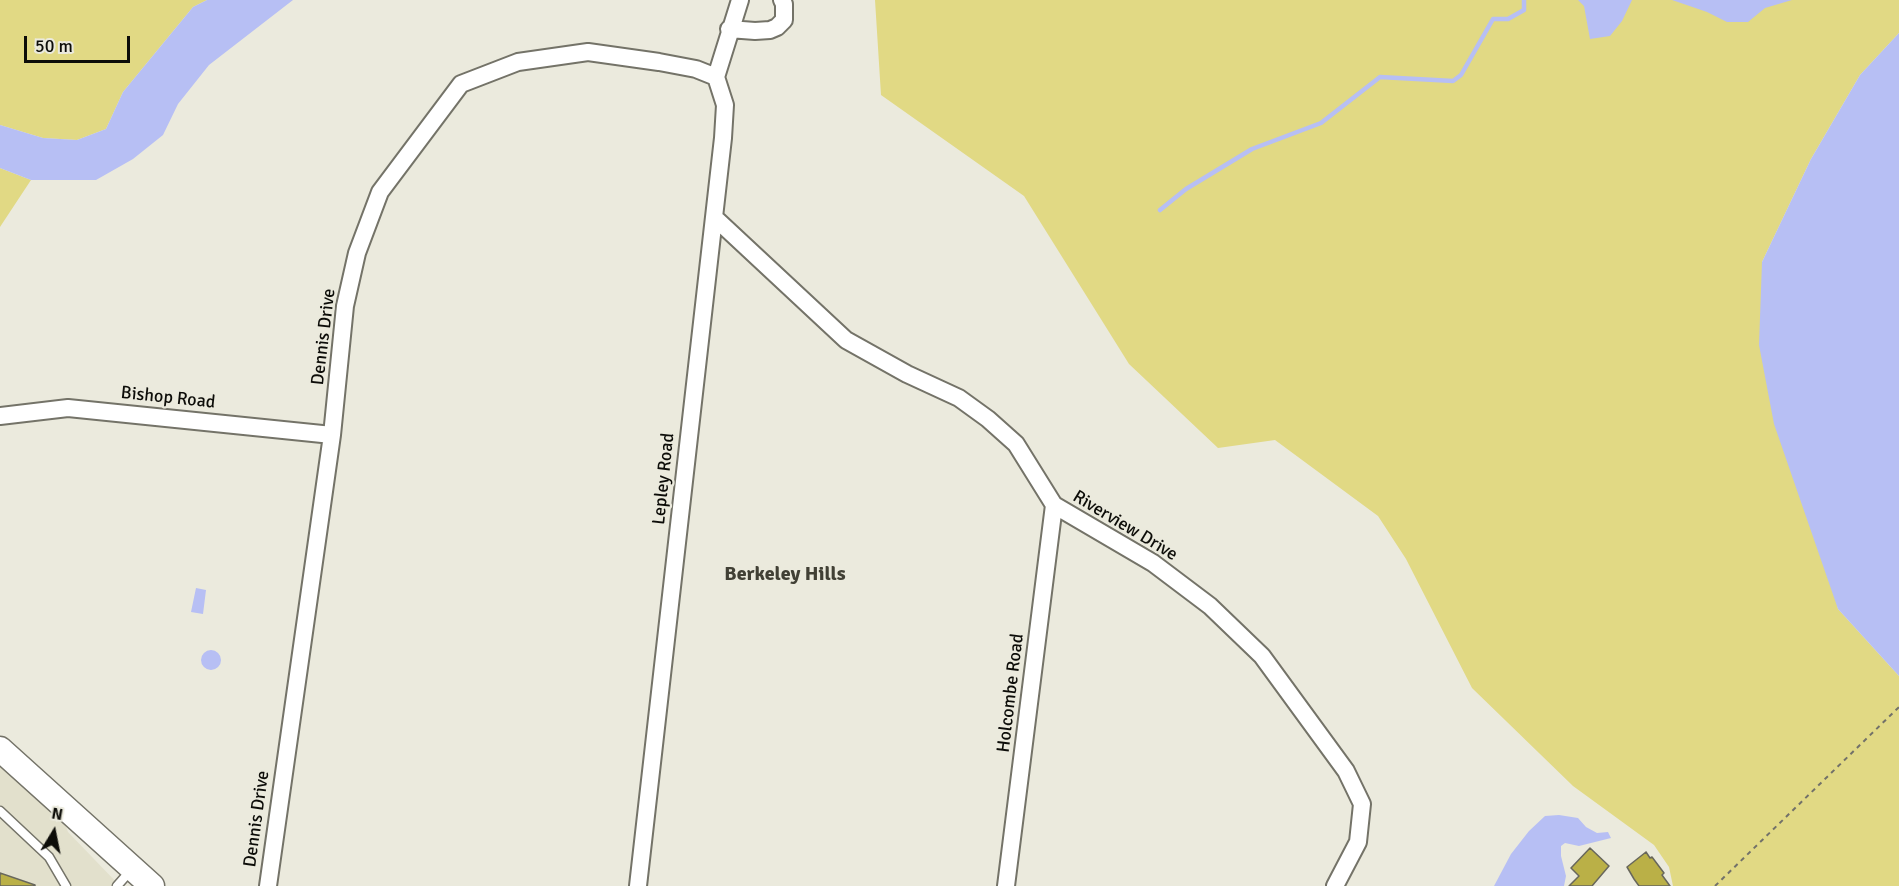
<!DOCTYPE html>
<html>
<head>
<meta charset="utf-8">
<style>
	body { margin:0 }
	#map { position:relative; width:1899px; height:886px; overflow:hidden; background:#ebeadd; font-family:Signika,sans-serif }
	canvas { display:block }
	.north { position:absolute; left:24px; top:802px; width:60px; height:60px; -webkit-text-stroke:4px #ebeadd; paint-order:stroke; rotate:10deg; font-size:16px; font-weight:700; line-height:24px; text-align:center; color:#0d0d09 }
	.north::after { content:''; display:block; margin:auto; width:21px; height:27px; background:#0d0d09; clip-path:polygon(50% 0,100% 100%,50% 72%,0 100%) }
	.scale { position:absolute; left:24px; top:36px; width:106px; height:27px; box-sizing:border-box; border:3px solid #0d0d09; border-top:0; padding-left:8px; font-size:18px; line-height:21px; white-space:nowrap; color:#0d0d09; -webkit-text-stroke:4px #ebeadd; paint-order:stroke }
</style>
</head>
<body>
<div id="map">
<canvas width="1899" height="886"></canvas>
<div class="north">N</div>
<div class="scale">50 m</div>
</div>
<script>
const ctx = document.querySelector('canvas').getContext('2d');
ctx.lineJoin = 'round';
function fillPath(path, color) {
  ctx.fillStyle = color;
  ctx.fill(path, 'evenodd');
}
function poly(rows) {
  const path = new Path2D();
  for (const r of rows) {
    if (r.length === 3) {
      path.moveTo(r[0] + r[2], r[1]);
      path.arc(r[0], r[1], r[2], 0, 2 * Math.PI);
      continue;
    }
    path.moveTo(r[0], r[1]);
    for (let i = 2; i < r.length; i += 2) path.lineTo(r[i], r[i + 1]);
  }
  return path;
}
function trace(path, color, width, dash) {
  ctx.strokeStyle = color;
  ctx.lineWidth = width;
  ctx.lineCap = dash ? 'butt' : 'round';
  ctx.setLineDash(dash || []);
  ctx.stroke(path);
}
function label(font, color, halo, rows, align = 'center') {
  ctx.font = font + ' Signika,sans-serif';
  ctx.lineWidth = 4.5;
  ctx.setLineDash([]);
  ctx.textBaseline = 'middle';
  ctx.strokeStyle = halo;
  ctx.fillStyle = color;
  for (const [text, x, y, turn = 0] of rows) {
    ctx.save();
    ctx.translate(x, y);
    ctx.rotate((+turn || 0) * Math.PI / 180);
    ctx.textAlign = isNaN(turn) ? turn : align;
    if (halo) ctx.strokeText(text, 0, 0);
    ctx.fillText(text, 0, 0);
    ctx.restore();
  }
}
const built = poly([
	[0,764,65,824,68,832,120,886,0,886]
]);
const green = poly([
	[0,0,207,0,193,7,123,92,106,129,77,140,43,138,0,125],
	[875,0,1899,0,1899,33,1860,75,1811,159,1762,262,1838,609,1899,676,1899,886,1673,886,1669,867,1654,845,1573,786,1472,688,1406,559,1378,516,1275,440,1218,448,1129,364,1024,196,881,95],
	[0,168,31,180,0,227]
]);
const water = poly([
	[207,0,293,0,209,65,178,104,163,135,133,159,96,180,31,180,0,168,0,125,43,138,77,140,106,129,123,92,193,7],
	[1578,0,1632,0,1622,21,1610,36,1590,39,1584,6],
	[1672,0,1792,0,1765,8,1748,22,1727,22,1707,12],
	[1899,33,1899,676,1838,609,1774,424,1759,345,1762,262,1811,159,1860,75],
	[196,588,206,590,203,614,191,612],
	[211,660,10],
	[1559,815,1578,818,1586,827,1597,833,1608,832,1611,838,1579,846,1565,843,1561,846,1561,856,1566,876,1564,886,1494,886,1511,854,1529,831,1545,816]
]);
const stream = poly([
	[1160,210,1186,189,1252,149,1321,123,1380,77,1453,81,1461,75,1493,19,1508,19,1524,10,1524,0]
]);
const building = poly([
	[1590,848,1609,866,1592,886,1569,886,1579,876,1571,868,1590,848],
	[1646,852,1650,858,1652,857,1664,873,1662,875,1670,886,1639,886,1634,879,1627,867,1646,852],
	[0,873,35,885,35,886,0,886,0,873]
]);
const path = poly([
	[1715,886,1899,707]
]);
const lane = poly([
	[0,811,49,857,66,886],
	[117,886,132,869]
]);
const street = poly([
	[729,29,755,31,770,30,777,27,784,20,784,4,782,0],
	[716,77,740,0],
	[714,217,846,340,907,374,959,398,988,419,1016,444,1054,505,1153,563,1210,606,1262,656,1346,771,1362,804,1358,842,1335,886],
	[0,416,68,408,332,435],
	[268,886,332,435,345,306,357,253,380,192,461,84,518,62,588,52,659,62,696,69,716,77],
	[638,886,723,138,725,105,716,77],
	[1006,886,1054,505]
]);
const secondary = poly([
	[0,749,152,886]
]);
const streetNames = [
	["Dennis Drive",324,337,-83],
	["Bishop Road",168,398,6],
	["Lepley Road",664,479,-84],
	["Riverview Drive",1125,526,31],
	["Holcombe Road",1011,693,-83],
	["Dennis Drive",257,819,-82]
];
const neighbourhoodNames = [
	["Berkeley Hills",785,575]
];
fillPath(built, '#e2e0cc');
fillPath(green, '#e1d984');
fillPath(water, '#b7bff4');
trace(stream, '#b7bff4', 4.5);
fillPath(building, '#bab047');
trace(building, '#68675c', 1.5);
trace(lane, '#747368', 11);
trace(street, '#747368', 20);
trace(secondary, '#747368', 27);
trace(path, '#727169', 2, [4.5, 4.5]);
trace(lane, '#fff', 8);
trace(street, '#fff', 16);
trace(secondary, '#fff', 24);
label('18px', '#0d0d09', '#ebeadd', streetNames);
label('bold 20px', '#414035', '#ebeadd', neighbourhoodNames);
</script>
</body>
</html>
